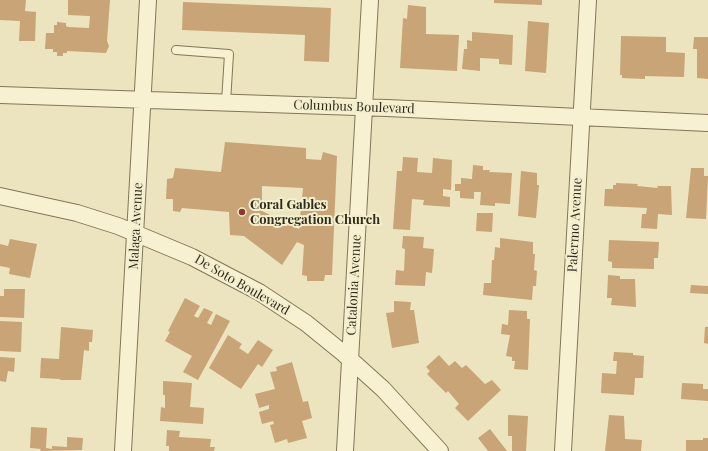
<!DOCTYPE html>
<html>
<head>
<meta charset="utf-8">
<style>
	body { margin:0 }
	canvas { display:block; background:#ebe4be }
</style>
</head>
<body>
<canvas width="708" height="451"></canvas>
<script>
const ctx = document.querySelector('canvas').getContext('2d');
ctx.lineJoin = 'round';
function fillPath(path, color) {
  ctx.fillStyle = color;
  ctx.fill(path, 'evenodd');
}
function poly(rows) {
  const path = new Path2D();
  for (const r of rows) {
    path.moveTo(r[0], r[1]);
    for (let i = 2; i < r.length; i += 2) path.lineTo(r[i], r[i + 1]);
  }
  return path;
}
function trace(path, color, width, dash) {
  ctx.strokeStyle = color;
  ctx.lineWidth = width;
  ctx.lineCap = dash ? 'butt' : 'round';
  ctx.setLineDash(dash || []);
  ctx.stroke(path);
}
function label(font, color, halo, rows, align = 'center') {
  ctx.font = font + ' "Playfair Display",serif';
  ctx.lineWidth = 4;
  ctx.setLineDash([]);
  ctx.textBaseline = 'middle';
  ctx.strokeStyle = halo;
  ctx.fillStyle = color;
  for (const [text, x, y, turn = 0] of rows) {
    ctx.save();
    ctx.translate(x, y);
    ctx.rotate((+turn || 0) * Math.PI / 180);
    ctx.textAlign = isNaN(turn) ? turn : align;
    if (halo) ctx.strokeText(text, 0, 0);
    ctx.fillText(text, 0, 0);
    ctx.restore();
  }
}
const building = poly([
	[0,0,26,0,25,11,36,12,35,41,19,41,20,21,0,20],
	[68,0,110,0,107,41,109,46,106,53,67,51,67,53,63,53,63,56,57,56,57,52,53,52,53,49,45,49,46,33,54,33,54,25,57,25,57,22,66,23,66,26,68,27,89,28,90,16,68,15],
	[494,0,542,0,542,5,494,3],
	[183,2,331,8,329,62,304,61,305,35,182,30],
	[408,5,426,7,426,34,459,35,457,71,400,68,403,18,407,19],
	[528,21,549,23,546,73,525,71],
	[472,32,513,35,512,65,499,64,499,59,480,58,480,71,462,69,464,49,467,49,467,40,472,41],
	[621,36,666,37,666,52,685,53,684,77,645,76,645,79,622,78,622,75,620,75],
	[694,37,708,37,708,79,697,78,697,49,693,49],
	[225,142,306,148,306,159,321,160,323,152,337,156,332,275,325,275,324,281,307,281,307,276,302,275,304,245,297,242,282,265,244,236,230,235,229,212,182,208,180,212,173,211,173,199,166,199,167,179,173,178,175,168,221,172],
	[262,186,303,188,299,229,262,211],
	[403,157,418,158,417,172,432,173,433,158,452,160,451,190,443,189,443,196,450,197,450,207,423,205,424,200,412,199,410,230,393,229,397,171,402,171],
	[473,165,483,166,483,170,490,170,489,172,512,173,510,204,495,203,495,206,480,205,481,192,474,192,474,199,460,198,460,191,455,191,455,184,461,184,461,178,472,179],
	[691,168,704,168,704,176,708,176,706,219,686,218],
	[521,171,537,173,537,185,539,185,536,218,518,216],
	[616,183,638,184,637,186,658,188,657,186,671,186,672,215,658,214,657,229,641,228,642,214,646,214,647,208,604,206,605,189,613,189,613,185,616,185],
	[477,213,493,213,492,232,476,231],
	[403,236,424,237,423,248,434,249,432,273,426,272,425,286,395,285,396,270,404,271,405,249,402,248],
	[500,238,533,242,533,254,535,254,534,270,537,271,536,286,533,286,532,300,483,295,484,283,491,283,492,260,494,260,495,247,500,248],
	[10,239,37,244,30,278,9,274,10,268,0,266,0,244,8,246],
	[609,240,659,242,658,258,654,258,654,269,612,268,612,262,608,261],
	[608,275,620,276,620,279,635,279,636,307,611,305,612,298,607,298],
	[691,285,708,286,708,294,690,293],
	[4,289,25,289,24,318,0,317,0,296,4,296],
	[185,298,200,306,194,316,198,318,204,308,213,312,207,323,211,325,216,314,230,321,198,380,183,372,192,356,165,341,170,332,168,331],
	[394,301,411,302,410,310,414,310,419,343,392,348,386,313,394,312],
	[509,310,527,311,527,319,530,319,528,370,514,369,515,361,512,361,512,357,506,356,510,335,501,334,502,324,508,325],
	[0,321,22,322,21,352,0,351],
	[61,327,93,330,92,342,89,342,89,351,84,350,81,380,60,380,60,379,40,378,41,358,59,359],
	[705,327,708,327,708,344,704,343],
	[228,335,242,344,239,348,248,354,258,340,273,350,262,367,258,364,241,389,209,368],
	[614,352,633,353,633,355,644,356,643,378,635,378,634,395,601,393,602,373,616,374,617,361,613,361],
	[439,355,449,366,455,361,462,368,466,365,485,384,492,380,501,390,468,421,455,408,459,404,448,391,446,393,427,374,430,371,426,367],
	[0,357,15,358,14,372,8,371,6,382,0,381],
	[292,362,303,402,308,401,312,418,302,421,307,438,288,443,287,439,275,443,270,425,274,424,273,421,262,424,259,412,269,409,269,405,259,408,255,394,275,389,270,372,277,371,276,367],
	[163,381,192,383,190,407,204,408,203,424,160,421,161,407,165,408,165,395,163,395],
	[682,383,703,384,703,389,708,389,708,401,681,399],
	[508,415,528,416,526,451,512,451,512,436,508,436],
	[609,415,624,416,625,439,642,440,641,451,605,451],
	[31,427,47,428,46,448,52,449,52,446,67,447,67,437,83,438,82,450,40,451,41,449,30,448],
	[490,429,507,451,488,451,478,438],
	[167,430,180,431,179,437,211,439,210,447,215,447,214,451,169,451,169,446,166,446],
	[703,438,708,438,708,451,686,451,686,440,703,440]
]);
const service = poly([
	[176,50,229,54,226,102]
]);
const minor = poly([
	[0,95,387,108,708,123],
	[0,196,77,213,118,226,192,257,259,292,306,323,343,353,383,389,440,451],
	[123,451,148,0],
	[345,451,370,0],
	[563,451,588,0]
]);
const markers = [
	[242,212,4,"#8e392b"]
];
const streetNames = [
	["Columbus Boulevard",354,107,2],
	["Palermo Avenue",575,225,-87],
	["Malaga Avenue",136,226,-87],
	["De Soto Boulevard",242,285,30],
	["Catalonia Avenue",354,285,-87]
];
const poiNames = [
	["Coral Gables",250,205],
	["Congregation Church",250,220]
];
fillPath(building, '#c8a476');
trace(service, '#827558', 10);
trace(minor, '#827558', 18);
trace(service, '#f7f1d1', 8);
trace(minor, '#f7f1d1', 16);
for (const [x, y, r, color] of markers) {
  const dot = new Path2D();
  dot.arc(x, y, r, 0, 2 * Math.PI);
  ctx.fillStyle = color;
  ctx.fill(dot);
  trace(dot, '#f3eecd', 1.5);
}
label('13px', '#322a1c', '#f3eecd', streetNames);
label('bold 13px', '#322a1c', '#f3eecd', poiNames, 'left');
</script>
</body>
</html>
